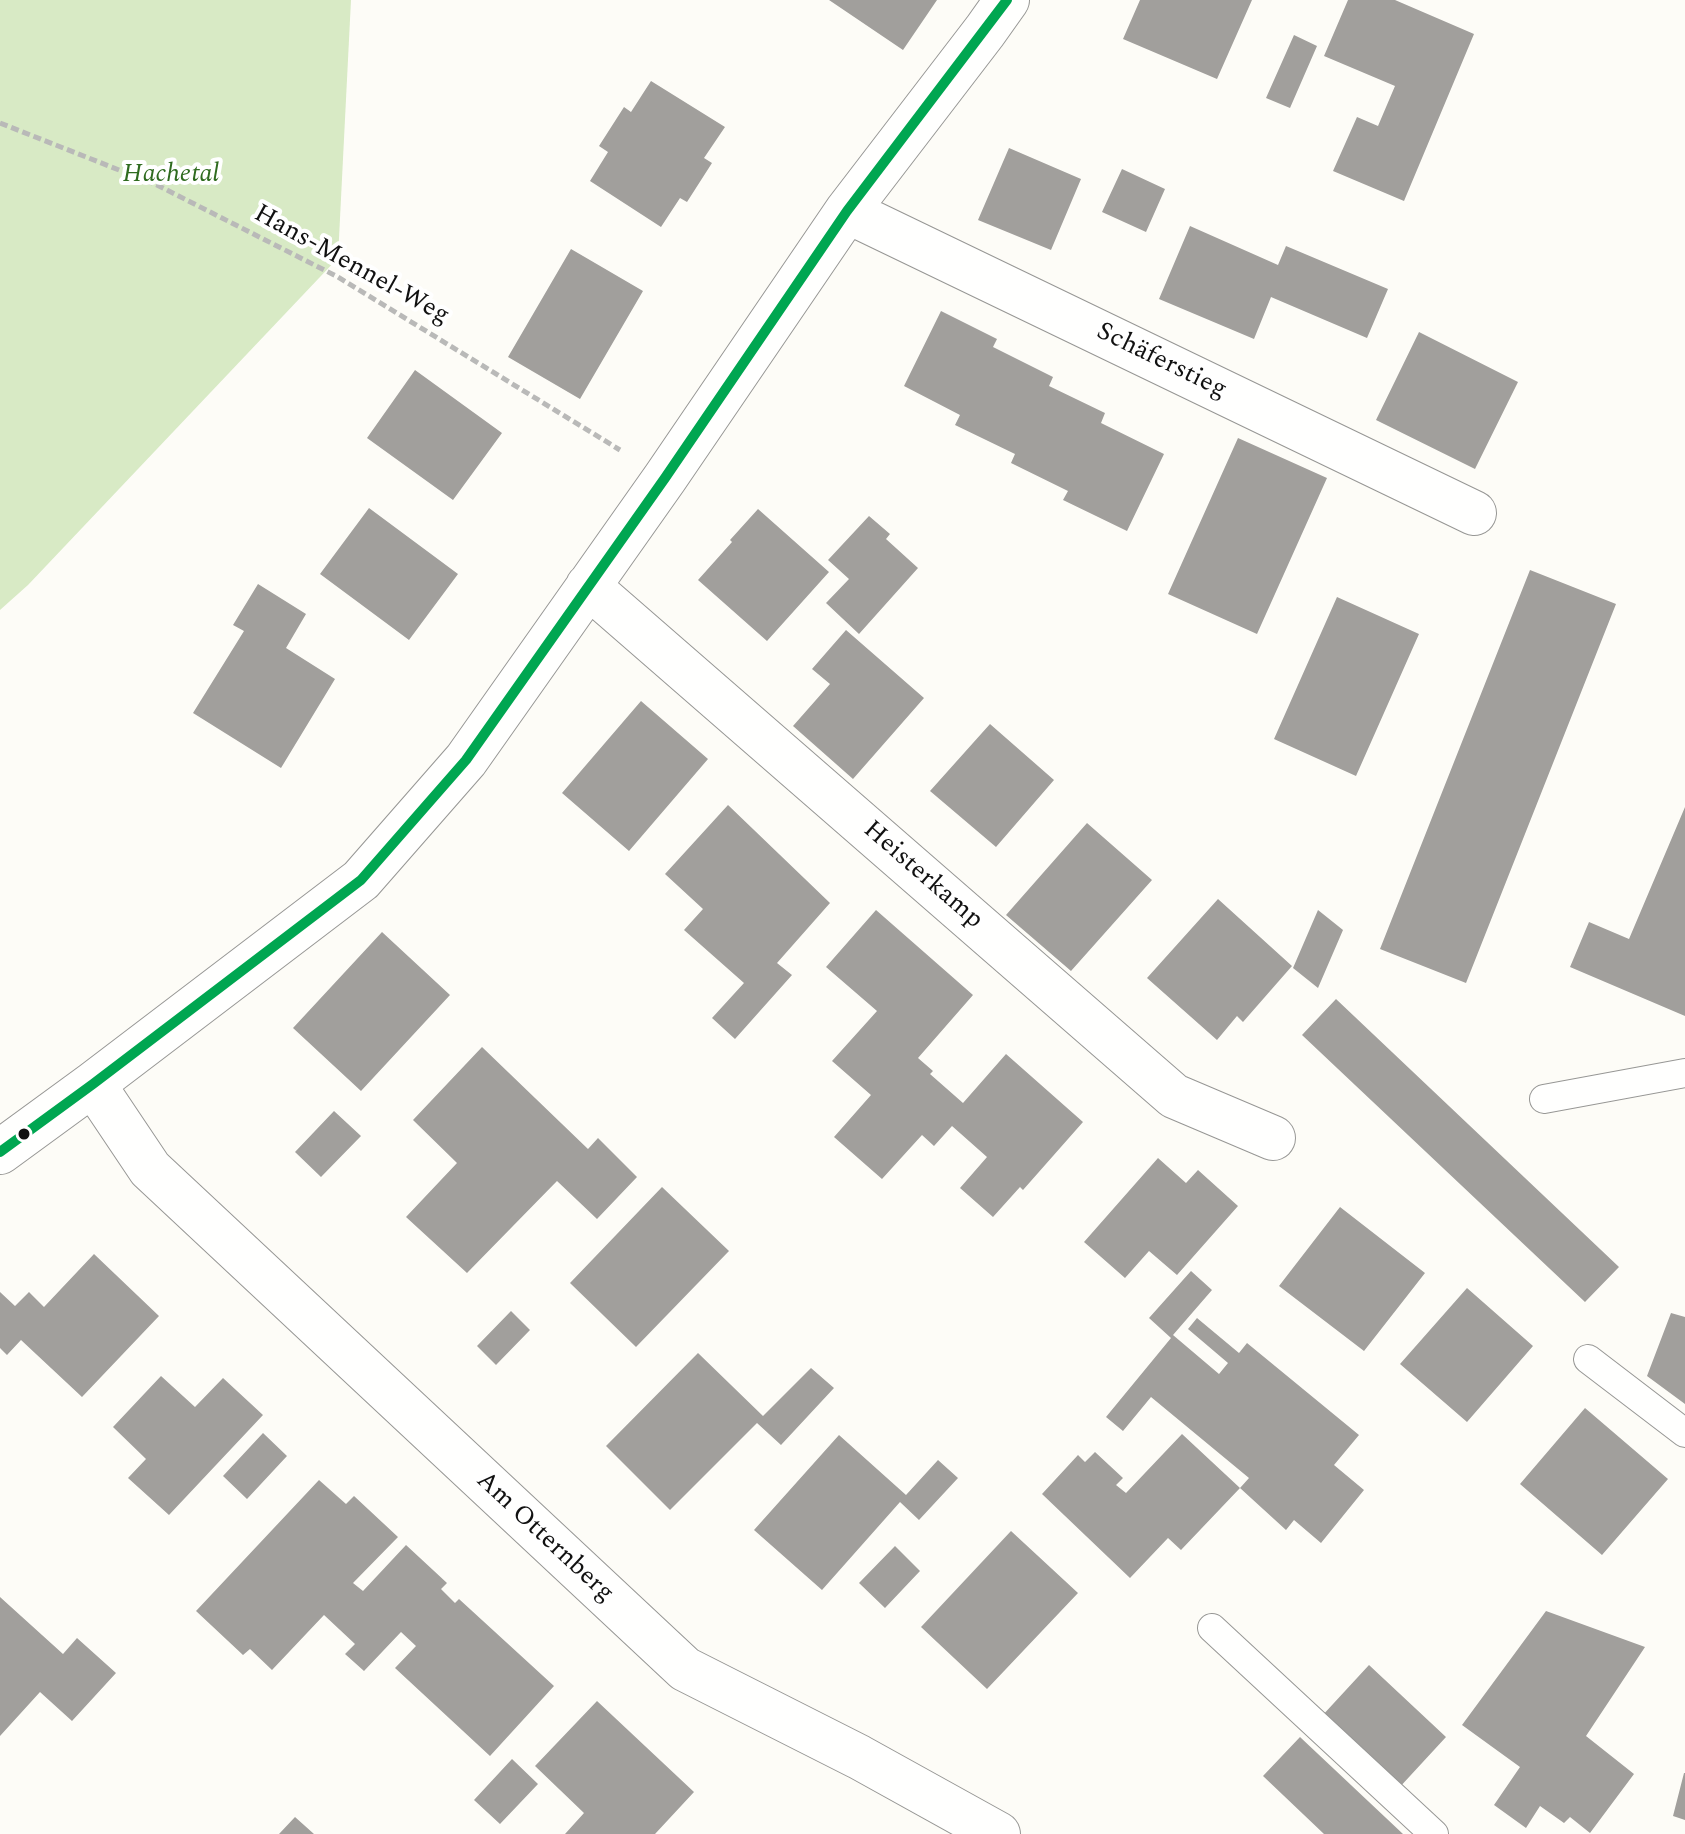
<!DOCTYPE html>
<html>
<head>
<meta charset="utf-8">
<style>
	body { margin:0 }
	canvas { display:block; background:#fdfcf7 }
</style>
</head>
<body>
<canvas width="1685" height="1834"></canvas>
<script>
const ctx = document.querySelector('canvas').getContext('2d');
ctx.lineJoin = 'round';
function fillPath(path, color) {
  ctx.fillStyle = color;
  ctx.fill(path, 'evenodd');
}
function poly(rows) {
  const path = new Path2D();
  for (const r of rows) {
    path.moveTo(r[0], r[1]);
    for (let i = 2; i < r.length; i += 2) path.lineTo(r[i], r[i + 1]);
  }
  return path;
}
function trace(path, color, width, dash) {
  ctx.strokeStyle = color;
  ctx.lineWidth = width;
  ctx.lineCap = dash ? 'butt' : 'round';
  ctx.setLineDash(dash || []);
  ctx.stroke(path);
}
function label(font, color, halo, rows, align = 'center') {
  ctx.font = font + ' Spectral,serif';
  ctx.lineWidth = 8;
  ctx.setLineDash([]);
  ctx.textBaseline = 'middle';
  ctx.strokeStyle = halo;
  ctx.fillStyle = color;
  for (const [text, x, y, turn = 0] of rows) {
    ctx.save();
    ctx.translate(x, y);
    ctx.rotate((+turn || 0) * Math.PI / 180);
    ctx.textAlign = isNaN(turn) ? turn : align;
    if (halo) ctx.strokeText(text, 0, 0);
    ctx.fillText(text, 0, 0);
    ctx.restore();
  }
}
const forest = poly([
	[0,0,351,0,338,258,28,585,0,610]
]);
const building = poly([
	[829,0,937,0,903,50],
	[1140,0,1252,0,1217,79,1123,39],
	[1348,0,1395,0,1474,34,1404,201,1333,171,1357,117,1378,126,1395,86,1324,56],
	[1294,35,1317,46,1290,108,1266,98],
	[651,81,725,127,704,158,712,163,687,202,680,198,661,227,590,181,608,152,599,146,624,107,631,112],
	[1009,148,1081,179,1051,250,978,220],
	[1122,169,1165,189,1146,232,1102,212],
	[1190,226,1278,265,1286,246,1388,289,1367,338,1271,297,1254,339,1159,299],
	[571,249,643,291,580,399,508,357],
	[941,311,997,339,993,347,1053,377,1049,386,1105,413,1101,423,1164,454,1127,531,1063,500,1068,491,1011,463,1015,454,955,425,960,415,904,386],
	[1419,332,1518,382,1475,469,1376,420],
	[415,370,502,433,453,500,367,438],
	[1238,438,1327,478,1257,634,1168,594],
	[369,508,458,574,409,640,320,574],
	[758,509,829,572,767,641,698,580,732,542,730,540],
	[869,516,890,534,886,539,918,568,859,634,826,603,849,579,828,560],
	[1530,570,1616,604,1466,983,1380,949],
	[258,584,306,614,286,648,335,679,281,768,193,713,244,631,233,625],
	[1337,597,1419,634,1356,776,1274,739],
	[846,630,924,698,853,779,793,726,830,684,812,669],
	[641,701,708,759,629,851,562,793],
	[990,724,1054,780,996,847,930,791],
	[728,805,830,903,777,963,792,975,735,1039,712,1018,744,983,684,930,703,909,665,874],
	[1685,807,1685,1016,1570,967,1589,922,1629,939],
	[1087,823,1152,880,1071,971,1006,915],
	[1218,899,1292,966,1243,1022,1237,1016,1217,1040,1147,978],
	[876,910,973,995,918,1058,933,1071,930,1074,963,1103,1006,1054,1083,1122,1023,1190,1020,1187,993,1217,960,1188,987,1157,952,1126,934,1146,922,1135,882,1179,834,1137,871,1095,832,1061,877,1011,826,967],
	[1318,910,1343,930,1318,988,1293,968],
	[382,932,450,995,361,1091,293,1028],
	[1336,999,1619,1267,1585,1302,1302,1035],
	[482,1047,588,1149,598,1138,637,1177,597,1219,557,1181,467,1273,406,1217,457,1163,413,1120],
	[334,1111,361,1136,321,1177,295,1152],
	[1158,1158,1186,1183,1198,1170,1238,1206,1177,1275,1149,1251,1125,1278,1084,1242],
	[662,1187,729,1251,636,1347,570,1283],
	[1340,1207,1425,1273,1364,1351,1279,1286],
	[94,1254,159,1316,82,1397,21,1340,7,1355,0,1348,0,1292,15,1306,29,1292,44,1307],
	[1191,1271,1212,1290,1173,1335,1219,1374,1228,1363,1188,1329,1197,1318,1239,1353,1247,1343,1359,1435,1334,1465,1364,1490,1321,1543,1294,1520,1286,1530,1240,1488,1249,1478,1151,1397,1123,1431,1106,1417,1171,1338,1149,1318],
	[1467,1288,1533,1346,1467,1422,1400,1364],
	[511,1311,530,1330,496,1365,477,1346],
	[1671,1313,1685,1317,1685,1404,1647,1376],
	[698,1353,763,1416,811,1368,834,1388,781,1445,757,1423,670,1510,606,1446],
	[161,1376,195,1407,223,1378,263,1415,169,1515,128,1478,146,1459,113,1427],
	[1585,1408,1668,1479,1602,1555,1520,1484],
	[263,1433,287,1456,247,1499,223,1476],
	[1182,1434,1240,1488,1181,1550,1168,1538,1130,1578,1042,1494,1078,1455,1085,1462,1095,1452,1123,1478,1116,1485,1126,1493],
	[839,1435,906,1495,938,1460,958,1478,919,1520,900,1502,822,1590,754,1530],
	[319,1480,346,1504,354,1496,398,1537,353,1583,363,1591,406,1545,447,1583,441,1589,455,1603,459,1599,554,1686,490,1756,395,1668,416,1646,401,1632,364,1671,345,1654,355,1644,324,1615,272,1670,250,1649,243,1655,196,1611],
	[1011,1531,1078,1593,987,1689,921,1627],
	[895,1546,920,1571,885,1608,859,1583],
	[0,1597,63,1654,77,1638,116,1673,72,1721,40,1692,0,1736],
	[1546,1611,1645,1647,1586,1736,1634,1774,1590,1833,1570,1817,1564,1823,1540,1806,1526,1828,1494,1805,1520,1767,1462,1725],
	[1369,1665,1446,1737,1398,1789,1321,1717],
	[597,1701,694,1792,655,1834,565,1834,584,1813,535,1766],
	[1300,1737,1403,1834,1324,1834,1263,1776],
	[512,1759,538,1784,500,1824,474,1800],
	[1684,1773,1685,1773,1685,1820,1673,1816],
	[295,1817,314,1834,279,1834]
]);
const path = poly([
	[0,123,157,185,338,277,620,450]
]);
const service = poly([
	[1544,1099,1685,1073],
	[1588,1359,1685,1433],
	[1212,1628,1434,1834]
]);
const minor = poly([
	[847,211,1474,513],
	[588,586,1174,1096,1273,1138],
	[93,1084,150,1169,685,1669,859,1757,998,1834],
	[0,1152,93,1084,361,880,466,760,665,478,847,211,985,31,1007,0]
]);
const bus1 = poly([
	[0,1152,93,1084,361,880,466,760,665,478,847,211,1007,0]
]);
const markers = [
	[24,1134,7,"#111"]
];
const parkNames = [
	["Hachetal",171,176]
];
const streetNames = [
	["Hans-Mennel-Weg",351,266,29],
	["Schäferstieg",1161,362,26],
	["Heisterkamp",922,876,41],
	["Am Otternberg",544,1538,43]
];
fillPath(forest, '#d8eac5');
fillPath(building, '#a19f9c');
trace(service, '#979795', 30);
trace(minor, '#979795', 46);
trace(path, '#b9b9b8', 5, [8, 4]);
trace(service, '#fffffe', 28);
trace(minor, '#fffffe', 44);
trace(bus1, '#00a651', 10);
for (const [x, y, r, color] of markers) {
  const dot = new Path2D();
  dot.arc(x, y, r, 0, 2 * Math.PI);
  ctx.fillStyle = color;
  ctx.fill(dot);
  trace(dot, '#fff', 3);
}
label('italic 26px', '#2f6b1f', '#fff', parkNames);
label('26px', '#111', '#fff', streetNames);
</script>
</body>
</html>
